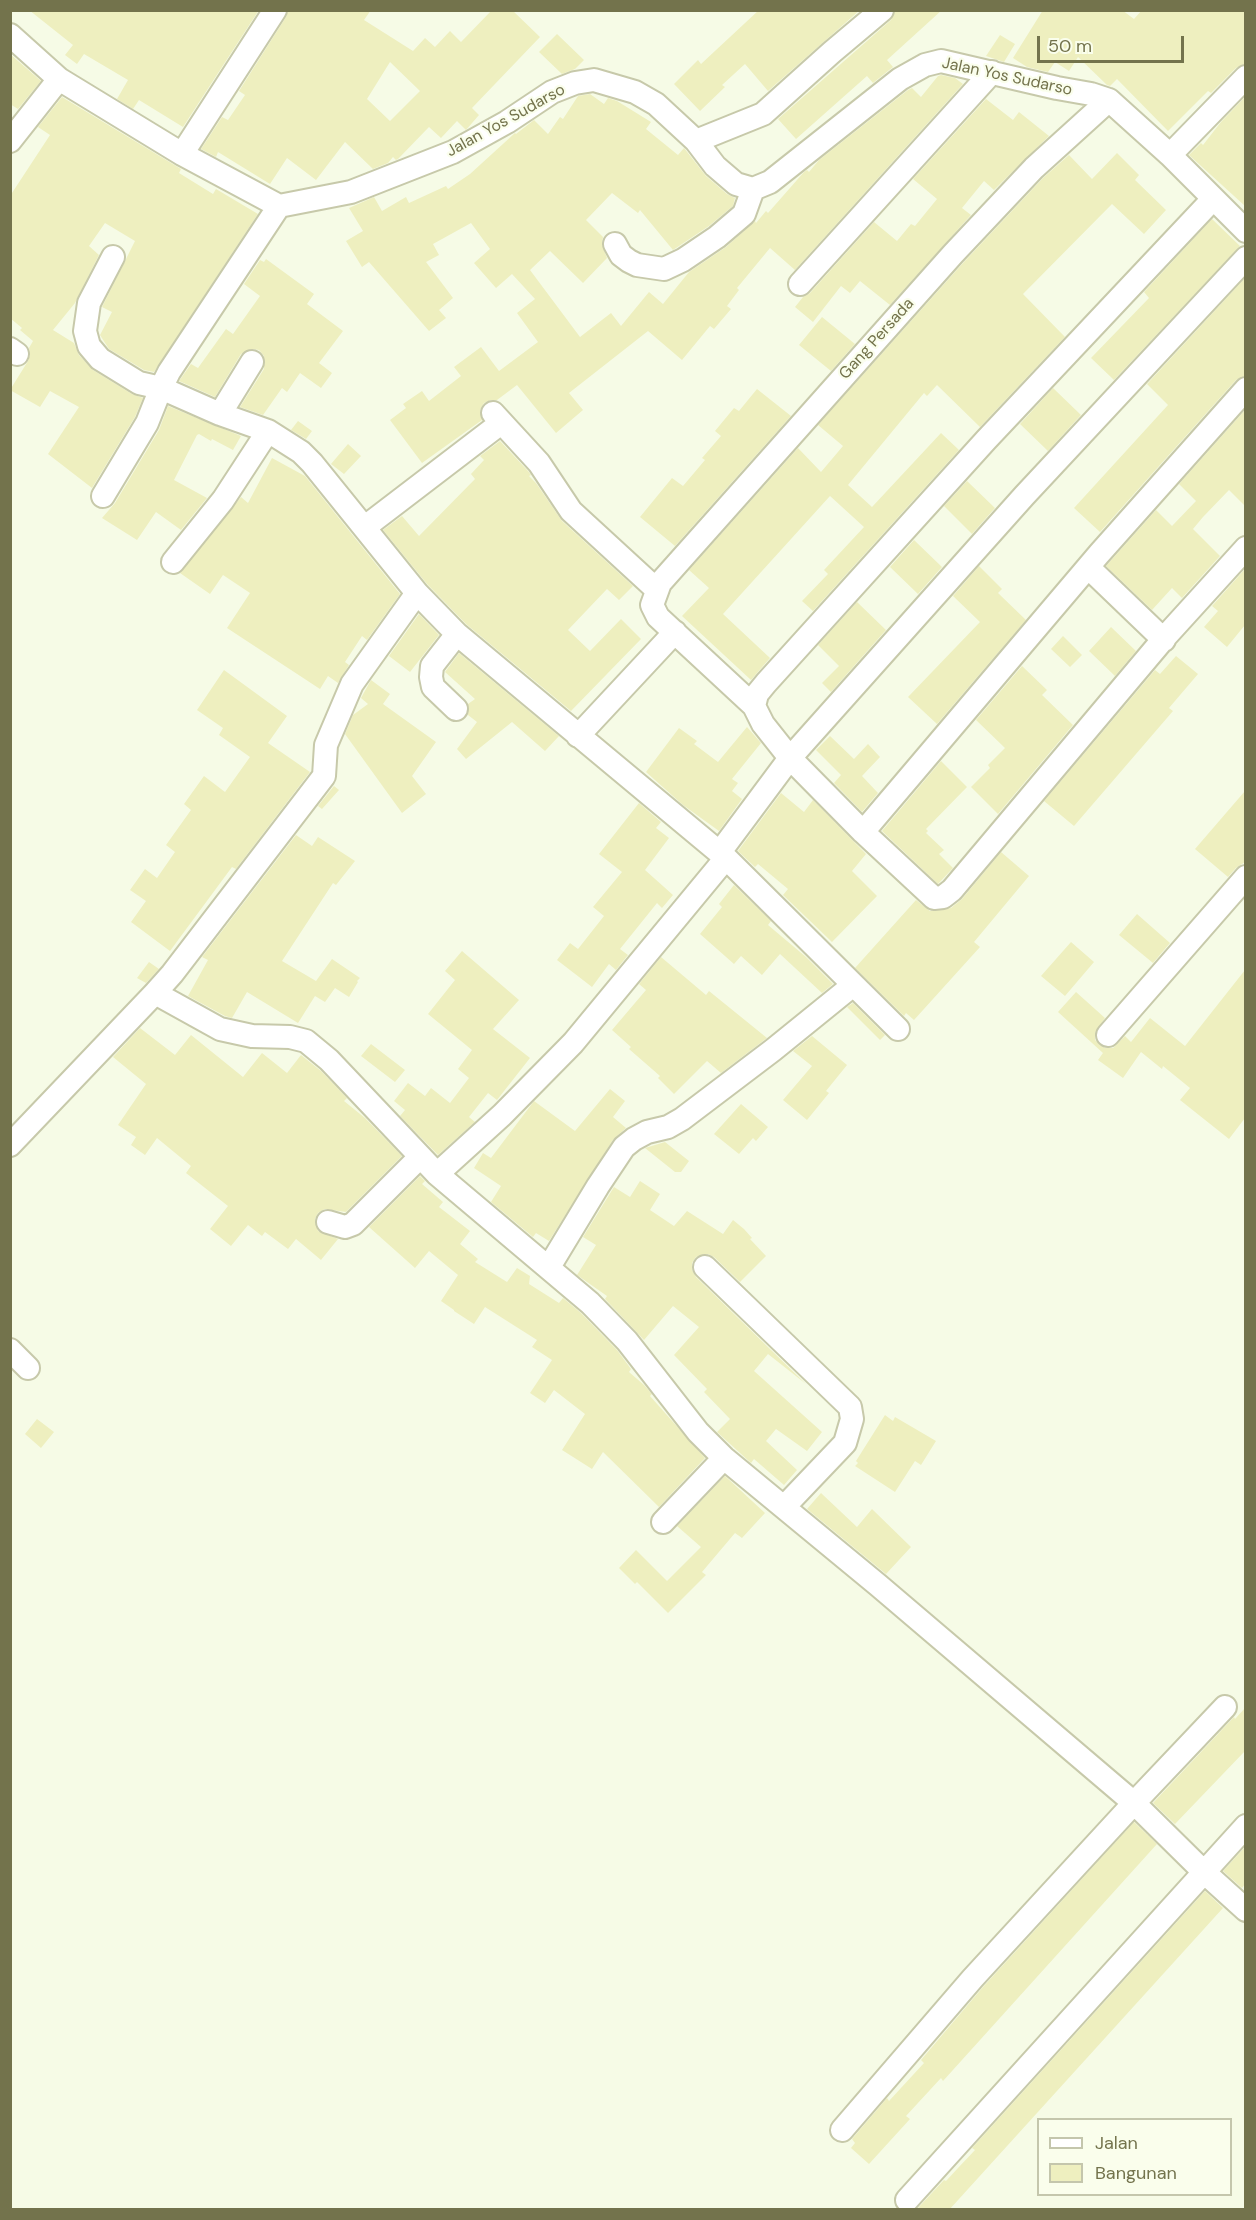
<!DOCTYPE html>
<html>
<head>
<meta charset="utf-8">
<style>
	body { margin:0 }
	#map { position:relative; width:1256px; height:2220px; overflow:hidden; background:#f6fbe6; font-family:"DM Sans",sans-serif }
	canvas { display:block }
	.frame { position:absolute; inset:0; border:12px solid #73734c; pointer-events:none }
	.legend { position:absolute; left:1037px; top:2118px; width:195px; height:78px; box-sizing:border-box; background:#fafeec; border:2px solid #c4c6ac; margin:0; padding:8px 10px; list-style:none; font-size:18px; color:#73734c }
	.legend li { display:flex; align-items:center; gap:12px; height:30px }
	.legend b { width:30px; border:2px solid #c4c6ac }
	.scale { position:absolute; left:1037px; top:36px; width:147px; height:27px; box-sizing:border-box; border:3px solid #73734c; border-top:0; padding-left:8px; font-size:18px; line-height:21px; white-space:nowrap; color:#73734c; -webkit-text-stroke:4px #fafeec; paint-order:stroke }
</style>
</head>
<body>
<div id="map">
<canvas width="1256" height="2220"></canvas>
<div class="frame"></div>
<ul class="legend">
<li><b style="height:8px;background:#fff"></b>Jalan</li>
<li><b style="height:16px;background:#eeefbf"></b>Bangunan</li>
</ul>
<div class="scale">50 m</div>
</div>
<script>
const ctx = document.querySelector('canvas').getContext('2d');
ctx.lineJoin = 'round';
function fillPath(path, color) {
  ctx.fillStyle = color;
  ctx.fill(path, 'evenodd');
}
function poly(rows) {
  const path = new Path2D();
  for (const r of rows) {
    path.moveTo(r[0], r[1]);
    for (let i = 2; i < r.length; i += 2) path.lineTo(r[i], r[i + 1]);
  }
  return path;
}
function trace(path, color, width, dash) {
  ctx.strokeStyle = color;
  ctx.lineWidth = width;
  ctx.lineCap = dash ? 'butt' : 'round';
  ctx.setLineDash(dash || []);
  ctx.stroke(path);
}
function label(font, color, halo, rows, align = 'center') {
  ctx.font = font + ' "DM Sans",sans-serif';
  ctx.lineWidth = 4.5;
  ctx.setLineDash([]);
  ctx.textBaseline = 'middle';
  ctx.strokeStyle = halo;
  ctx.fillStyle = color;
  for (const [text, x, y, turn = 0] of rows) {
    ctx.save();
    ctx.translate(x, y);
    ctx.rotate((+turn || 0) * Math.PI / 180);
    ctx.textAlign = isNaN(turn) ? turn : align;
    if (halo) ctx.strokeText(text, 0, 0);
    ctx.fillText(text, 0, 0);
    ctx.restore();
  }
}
const building = poly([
	[29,10,259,10,183,127,139,100,133,109,117,99,128,80,84,54,77,64,65,55,73,45],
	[288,10,371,10,364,20,413,51,425,38,435,47,450,31,461,42,492,10,512,10,540,37,472,108,479,115,466,130,457,121,441,138,429,127,398,159,396,160,393,157,388,163,373,169,345,142,316,180,287,158,270,184,218,152,216,157,201,149,222,117,228,120,245,95,239,91,286,17],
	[390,62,420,91,390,121,367,99],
	[759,10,860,10,768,91,745,64,722,85,725,87,700,111,674,84,698,60,701,64],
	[895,10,942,10,887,60,893,67,873,83,867,76,796,139,778,119,891,20],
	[1043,10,1122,10,1134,19,1142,10,1245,10,1245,64,1236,68,1211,93,1208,91,1168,131,1117,79,1110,86,1107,85,1078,57,1069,71,1055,62,1048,72,1027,67,1013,58],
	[557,34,584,60,575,69,562,74,539,52],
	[1000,35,1015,44,1004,62,986,56],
	[10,54,41,81,18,109,10,104],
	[941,75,955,78,963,84,795,270,770,248,737,288,739,290,727,306,731,309,714,329,710,326,682,360,648,331,569,393,583,410,556,433,517,385,497,400,491,400,484,403,480,410,482,420,422,463,390,420,406,408,403,404,422,391,429,401,461,376,454,367,481,347,499,371,538,342,517,313,535,299,512,274,496,288,474,263,490,249,471,223,433,244,439,255,426,262,453,298,439,310,446,318,429,331,369,262,362,267,346,241,363,231,349,208,374,197,382,211,406,197,409,203,446,186,448,189,470,174,515,133,516,134,534,120,548,134,560,117,563,119,578,96,590,94,604,104,608,98,617,101,651,122,646,129,678,155,684,148,706,176,727,194,735,198,733,206,709,226,673,250,640,210,638,213,612,193,586,220,603,237,602,244,607,258,583,283,550,251,530,270,580,337,611,313,621,326,649,292,663,304,689,272,726,247,755,221,756,223,766,211,768,213,804,172,807,170,809,172,819,160,908,90,912,88,921,97,938,76],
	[62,97,181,169,179,173,213,194,216,189,258,214,154,372,144,370,109,349,100,335,112,312,102,307,135,241,105,223,89,246,99,255,75,303,53,330,74,343,79,355,93,370,132,394,143,398,135,417,92,488,48,454,79,407,50,391,40,407,10,390,28,361,30,355,29,348,33,341,20,330,22,328,10,318,10,196,50,135,38,127],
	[1245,97,1245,206,1189,155,1201,143,1203,145,1221,122],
	[986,99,1013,120,1019,112,1049,136,994,190,984,181,962,208,971,215,890,305,860,281,850,293,841,286,813,322,795,307,803,297,810,293,874,222,897,241,911,224,915,226,937,199,913,179],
	[1117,153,1139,175,1135,180,1166,210,1144,234,1112,204,1023,294,1065,337,980,427,937,385,927,396,924,393,848,485,872,507,941,433,959,450,813,611,802,601,828,574,824,570,864,527,830,496,723,614,770,658,751,680,682,616,709,588,689,570,798,448,821,472,843,446,818,425,963,263,1043,178,1069,155,1092,179],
	[1212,219,1240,246,1114,380,1091,358,1149,298,1144,292],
	[266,259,314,294,307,304,343,331,319,363,332,373,321,388,300,373,287,392,282,388,263,415,240,407,264,369,264,356,259,350,252,349,241,354,215,397,179,381,191,364,198,368,226,329,233,334,260,296,244,284,260,260,264,262],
	[1245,278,1245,376,1236,380,1100,532,1074,508,1168,405,1147,384],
	[822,317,855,344,831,371,799,345],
	[1053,388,1081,415,1048,451,1020,424],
	[757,389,791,416,675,546,640,517,672,478,683,486,705,460,702,458,721,436,715,431,734,408,739,411],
	[168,406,241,436,233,450,212,439,211,441,199,434,197,435,174,480,207,498,181,530,156,512,137,540,102,518,115,503,159,430],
	[1245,410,1245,506,1229,490,1203,517,1193,529,1220,556,1182,598,1172,588,1152,610,1106,566,1156,510,1172,526,1196,501,1179,484],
	[298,421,312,431,306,439,291,430],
	[500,441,528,471,531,475,529,476,536,483,562,521,633,586,619,600,607,589,568,630,590,651,621,619,641,639,571,711,466,624,427,584,383,530,402,516,419,536,475,479,471,474,484,460,480,456],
	[348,444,361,456,344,474,331,464],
	[272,458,305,476,400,594,367,640,362,636,345,662,349,665,338,683,328,676,320,689,227,628,250,593,223,575,210,594,180,573,241,497,248,503],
	[967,481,995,508,972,534,944,506],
	[914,540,942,567,918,594,890,567],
	[979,566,1002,589,998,593,1026,620,937,724,908,697,980,622,953,596],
	[1245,569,1245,625,1227,647,1204,627,1218,611,1212,606],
	[857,602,886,630,831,692,822,683,839,666,818,645],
	[419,614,439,635,410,672,389,656],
	[1111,627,1136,651,1115,676,1089,651],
	[1063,636,1082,655,1070,667,1051,649],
	[459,653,559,736,545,751,512,722,466,759,457,749,477,722,468,715,468,704,475,699,445,672],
	[1176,656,1198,674,1169,708,1173,711,1074,826,1044,801,1155,670,1160,674],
	[1022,666,1047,690,1042,695,1073,725,998,814,971,787,990,768,988,765,1005,748,976,720],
	[224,670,287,716,268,743,310,772,236,869,232,867,170,951,131,922,146,901,130,890,145,869,157,878,175,852,166,845,191,810,184,804,204,776,225,792,250,757,219,735,223,728,197,710],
	[371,680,390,694,383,704,436,742,412,776,426,794,402,813,345,734,353,715,368,704,361,698],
	[747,727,761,743,732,779,738,783,732,791,742,799,719,831,683,805,646,772,679,728,697,741,694,744,718,762],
	[830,736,854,759,868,744,880,757,862,776,878,793,862,812,834,783,841,775,816,750],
	[941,761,967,787,926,829,928,831,926,833,944,850,939,854,953,868,938,884,882,831],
	[334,786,339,790,322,809,318,806],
	[1245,791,1245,862,1236,868,1228,877,1195,849],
	[781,793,804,812,813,800,866,854,852,871,877,896,832,942,783,895,788,889,758,864,755,867,738,851],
	[639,803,661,822,656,828,669,838,645,870,673,895,662,908,657,903,620,949,628,955,616,970,609,964,592,987,557,960,570,943,578,949,604,916,593,907,622,872,599,854],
	[296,835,312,846,318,837,355,861,336,885,333,883,282,961,316,981,332,959,360,978,357,981,358,982,349,997,335,988,325,1002,315,996,298,1023,247,992,232,1018,225,1016,188,996,208,960,202,957],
	[1001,852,1029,876,974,942,980,947,914,1020,906,1013,904,1016,855,968,916,900,930,911,951,908,962,899],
	[734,885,771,921,768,925,806,957,833,984,822,993,780,954,762,975,741,956,734,964,700,934,722,907,719,904],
	[1137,914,1170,943,1153,963,1119,935],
	[1071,942,1094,962,1065,996,1041,976],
	[462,951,519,1000,493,1029,530,1058,497,1100,488,1093,469,1117,475,1122,438,1155,400,1116,405,1110,394,1101,408,1083,425,1096,431,1088,450,1103,469,1078,458,1069,472,1050,428,1014,455,980,445,971],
	[661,957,706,995,709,991,767,1038,721,1073,707,1061,674,1094,658,1078,660,1076,629,1049,631,1047,612,1030,646,990,639,984],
	[149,962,159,969,146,983,137,978],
	[1245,970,1245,1118,1229,1139,1180,1100,1190,1088,1163,1066,1162,1069,1141,1052,1123,1078,1098,1060,1103,1053,1058,1012,1076,992,1105,1018,1095,1033,1095,1040,1105,1048,1113,1048,1125,1036,1131,1042,1150,1018,1185,1046],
	[853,1003,885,1035,880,1040,847,1007],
	[140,1028,175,1055,191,1035,243,1077,262,1053,287,1073,301,1055,321,1071,347,1098,344,1101,365,1118,402,1156,346,1212,325,1209,318,1213,315,1219,318,1231,338,1239,321,1260,296,1239,288,1249,265,1232,262,1236,248,1225,231,1246,210,1229,228,1206,186,1173,191,1166,157,1138,145,1155,131,1145,136,1137,118,1125,146,1084,113,1057],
	[812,1036,847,1065,826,1091,829,1093,807,1120,783,1100,812,1066,793,1051],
	[371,1044,405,1070,395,1082,361,1056],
	[610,1089,625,1101,613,1117,626,1128,613,1140,549,1241,536,1233,533,1237,491,1202,501,1186,474,1168,483,1153,491,1158,534,1101,575,1131],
	[741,1104,768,1127,756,1141,753,1138,739,1154,714,1134],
	[665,1142,689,1161,681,1172,675,1172,645,1148],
	[420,1176,425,1181,422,1184,443,1202,439,1207,470,1231,460,1244,478,1259,475,1262,507,1282,517,1268,530,1276,529,1284,559,1303,563,1298,581,1313,617,1350,631,1369,629,1372,644,1385,652,1394,650,1396,705,1458,659,1507,603,1452,592,1469,562,1450,585,1414,554,1390,545,1403,530,1393,552,1360,532,1347,537,1340,485,1307,474,1324,454,1311,454,1310,441,1301,458,1275,429,1251,415,1268,369,1227],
	[640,1181,660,1194,650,1210,674,1226,687,1211,723,1234,733,1220,744,1229,752,1238,750,1239,766,1256,740,1282,714,1257,708,1254,696,1257,692,1263,692,1270,696,1277,806,1384,768,1354,754,1371,822,1432,807,1451,776,1429,766,1441,797,1470,784,1485,754,1459,751,1463,717,1432,730,1419,704,1392,707,1389,674,1355,699,1327,673,1306,644,1340,605,1299,607,1296,577,1275,596,1245,583,1237,614,1187,630,1197],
	[885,1415,893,1421,895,1417,936,1441,921,1465,915,1461,895,1492,855,1466,858,1463,856,1461],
	[37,1419,54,1432,41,1448,25,1434],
	[725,1476,765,1513,742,1538,735,1533,702,1572,706,1575,668,1613,637,1582,635,1584,619,1568,636,1550,667,1581,701,1547,677,1526],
	[821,1493,857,1527,872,1509,911,1547,886,1574,807,1509],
	[1245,1708,1245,1751,1175,1824,1153,1803,1234,1717,1235,1719],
	[1134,1822,1157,1844,943,2081,941,2078,906,2116,910,2119,869,2164,851,2148,855,2143,852,2139,887,2098,889,2101,924,2063,921,2060,983,1987],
	[1245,1847,1245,1884,1242,1888,1223,1871],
	[1205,1891,1223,1908,949,2210,916,2210,944,2180,946,2181,958,2168,975,2150,972,2148]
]);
const minor = poly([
	[10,35,59,79,182,154,279,206,351,192,453,152,507,122,552,92,575,83,594,80,635,92,656,104,696,141,715,166,736,184,753,189,770,182,900,79,925,65,941,61,1057,88,1091,94,1109,100,1170,155,1246,231],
	[10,141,59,79],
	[696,141,763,114,832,52,882,10],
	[182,154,275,10],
	[1170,155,1246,77],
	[1213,199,986,440,766,683,757,694,754,706,763,724,790,758,863,832,934,898,943,897,952,890,1166,636,1246,548],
	[615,244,621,255,629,261,637,265,664,269,683,260,717,237,744,214,753,189],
	[800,284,992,72],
	[10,349,17,354],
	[493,413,539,463,571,511,657,590],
	[220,414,252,362],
	[103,496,147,423,161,388,139,383,100,359,89,346,85,331,89,303,113,257],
	[365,527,501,423],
	[173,562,223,500,268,431],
	[1088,567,1164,640],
	[417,593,457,634,726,858,573,1043,502,1115,437,1174],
	[754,706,658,617,652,605,660,583,953,254,1034,168,1109,100],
	[456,709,433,687,431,677,432,666,457,634],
	[578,736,675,632],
	[863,832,1099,554,1246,389],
	[720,852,790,758,1024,496,1246,258],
	[726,858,898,1029],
	[155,993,172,974,324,776,326,745,352,684,417,593,312,463,301,452,268,431,220,414,161,388,169,372,279,206],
	[1108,1035,1246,877],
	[10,1145,155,993,220,1029,252,1036,290,1037,306,1041,329,1060,437,1174,590,1303,627,1341,698,1432,724,1458,878,1585,1134,1803,1204,1872,1246,1910],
	[328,1222,345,1227,353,1224,420,1157],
	[549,1267,598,1186,624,1147,634,1139,647,1132,668,1127,682,1119,773,1050,852,986],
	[705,1267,850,1407,852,1419,845,1443,784,1507],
	[10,1350,28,1368],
	[663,1522,724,1458],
	[842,2130,973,1978,1134,1803,1225,1707],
	[907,2200,1246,1826]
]);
const streetNames = [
	["Jalan Yos Sudarso",1007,77,12],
	["Jalan Yos Sudarso",506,121,-29],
	["Gang Persada",877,339,-48]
];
fillPath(building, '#eeefbf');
trace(minor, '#c7c9aa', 26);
trace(minor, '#fff', 22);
label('16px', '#73734c', '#fafeec', streetNames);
</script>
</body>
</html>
